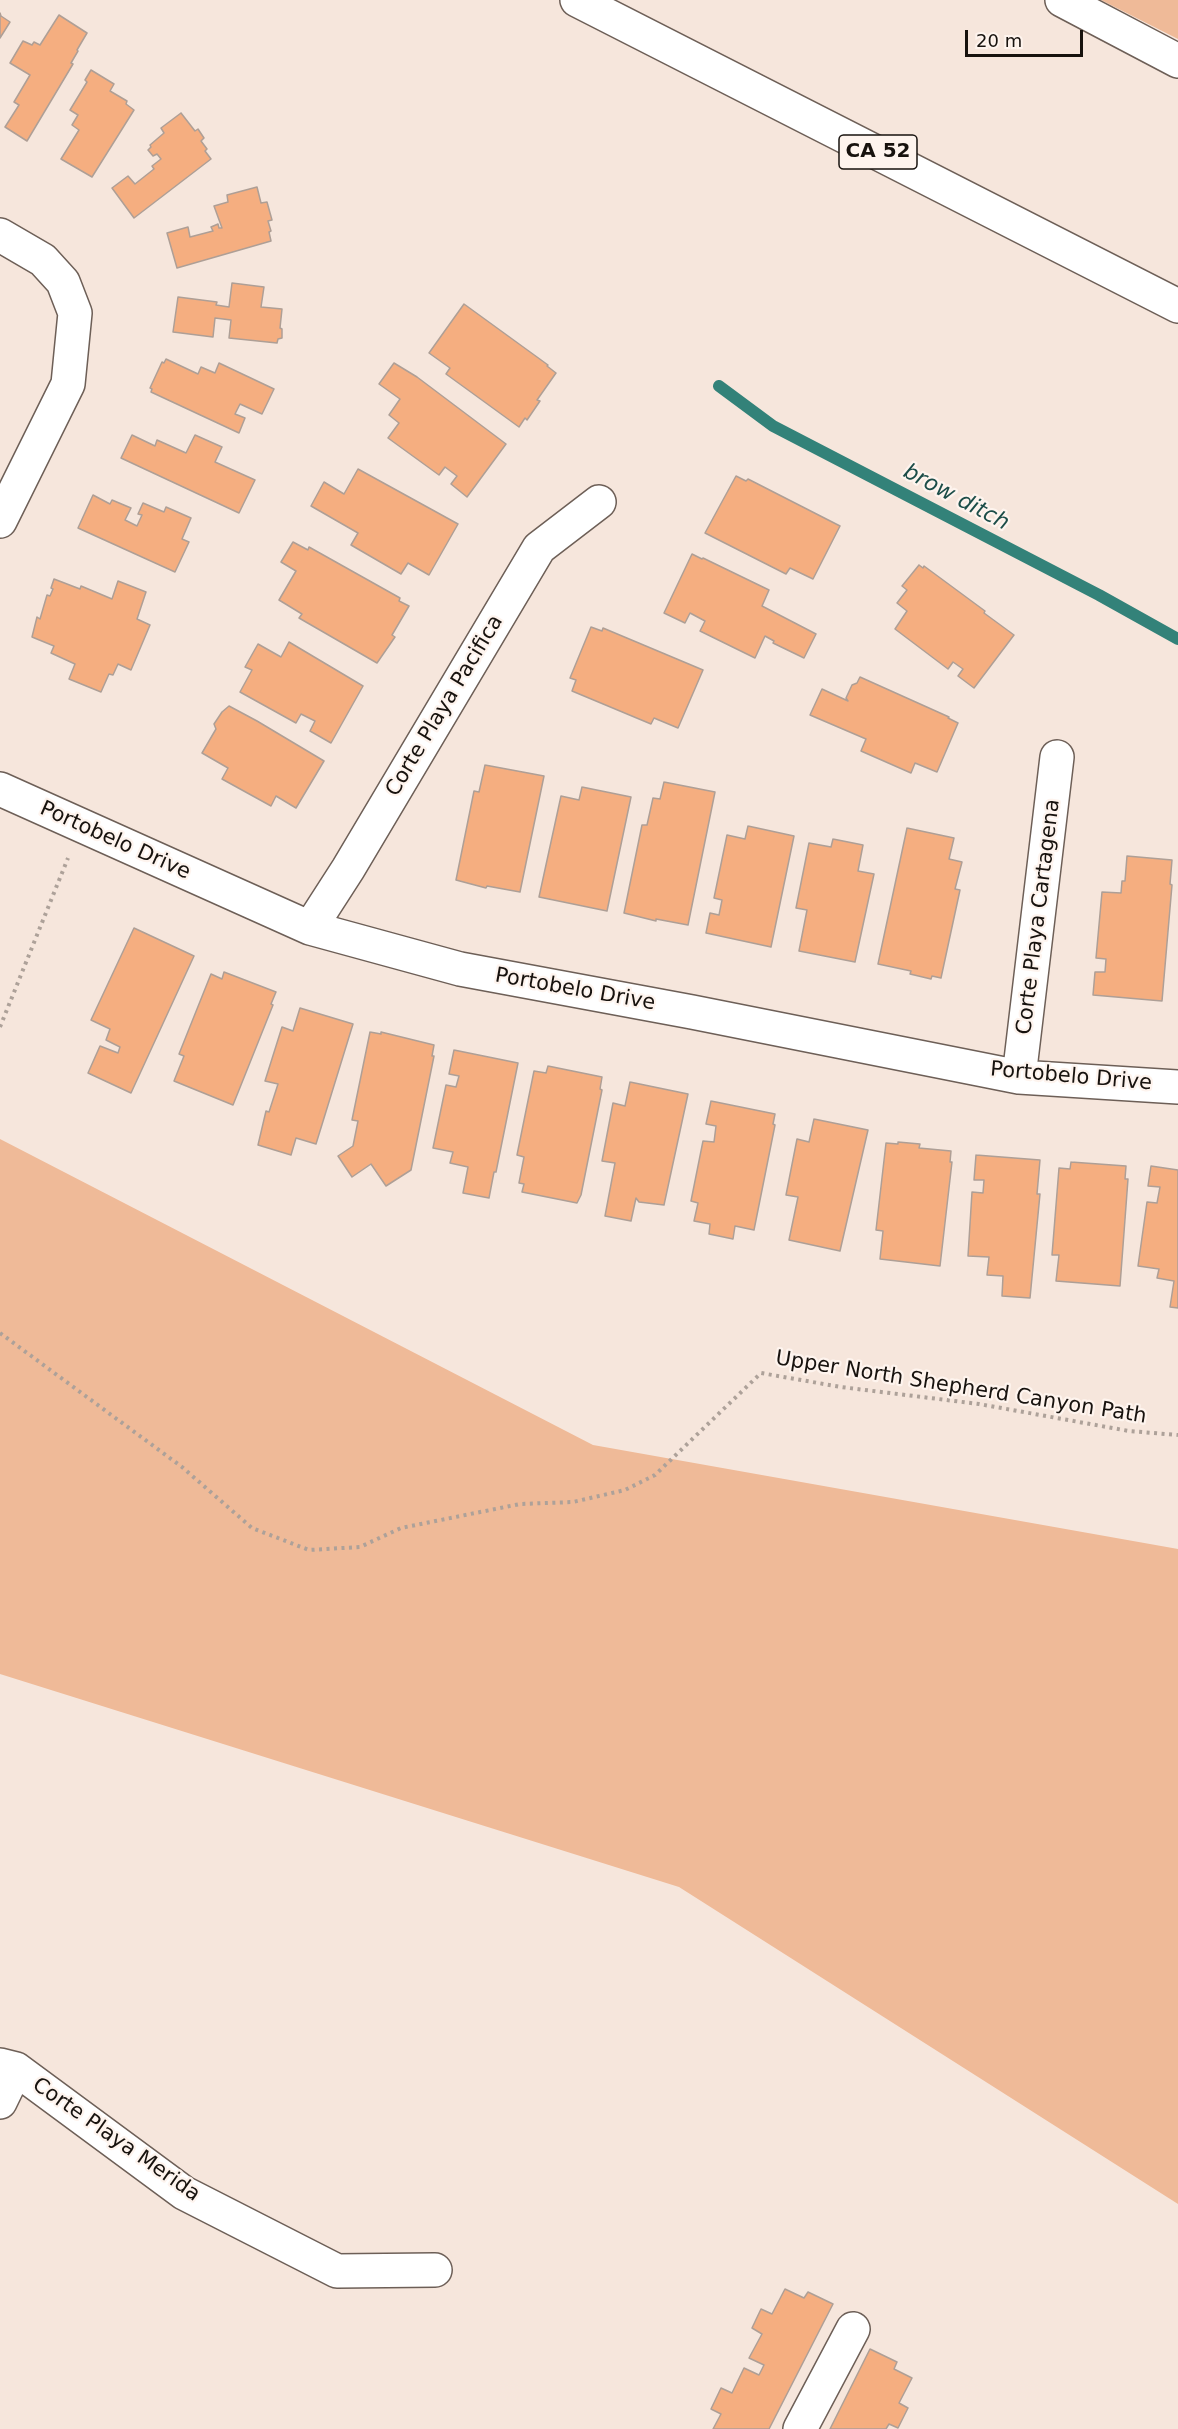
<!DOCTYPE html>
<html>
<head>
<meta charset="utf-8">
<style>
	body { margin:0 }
	#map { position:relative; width:1178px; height:2429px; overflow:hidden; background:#f6e6dc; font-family:"DejaVu Sans",sans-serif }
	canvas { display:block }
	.scale { position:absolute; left:965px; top:30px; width:118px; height:27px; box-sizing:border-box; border:3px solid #17120e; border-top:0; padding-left:8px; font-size:18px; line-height:21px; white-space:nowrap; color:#17120e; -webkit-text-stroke:4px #fef4ee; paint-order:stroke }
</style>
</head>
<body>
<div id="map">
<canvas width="1178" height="2429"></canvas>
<div class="scale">20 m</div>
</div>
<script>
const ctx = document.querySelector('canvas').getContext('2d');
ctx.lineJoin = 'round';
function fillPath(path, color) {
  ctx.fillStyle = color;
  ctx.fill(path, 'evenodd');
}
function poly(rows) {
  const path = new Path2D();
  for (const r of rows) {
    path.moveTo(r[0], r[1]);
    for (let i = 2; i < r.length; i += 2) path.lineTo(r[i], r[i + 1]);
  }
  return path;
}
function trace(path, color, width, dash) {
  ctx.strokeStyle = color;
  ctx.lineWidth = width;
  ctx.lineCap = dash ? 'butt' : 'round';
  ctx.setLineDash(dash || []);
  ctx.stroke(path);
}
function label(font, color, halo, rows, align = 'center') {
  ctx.font = font + ' "DejaVu Sans",sans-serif';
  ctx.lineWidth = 4.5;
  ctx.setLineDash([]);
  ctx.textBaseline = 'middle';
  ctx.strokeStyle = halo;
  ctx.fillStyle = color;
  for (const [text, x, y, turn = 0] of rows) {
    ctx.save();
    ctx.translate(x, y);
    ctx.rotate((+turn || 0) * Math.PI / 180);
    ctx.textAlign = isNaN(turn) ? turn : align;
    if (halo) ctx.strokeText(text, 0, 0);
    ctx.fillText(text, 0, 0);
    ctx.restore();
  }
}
const green = poly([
	[1101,0,1178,0,1178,39],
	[0,1139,593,1445,1178,1549,1178,2204,679,1887,0,1674]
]);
const stream = poly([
	[719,386,773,426,1099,595,1178,639]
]);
const building = poly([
	[0,13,1,16,10,22,0,38,0,13],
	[59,15,87,33,77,50,78,51,71,63,73,64,27,141,5,127,19,105,14,102,30,75,10,63,23,41,32,45,34,42,40,45,59,15],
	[91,70,114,84,110,91,127,101,126,104,134,110,92,177,61,159,79,130,72,125,78,115,70,110,87,82,85,80,91,70],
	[181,113,195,131,198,129,204,138,201,141,207,149,205,151,211,159,134,218,112,188,128,176,135,184,154,169,152,166,161,159,157,154,153,156,148,150,151,147,150,145,164,133,161,128,181,113],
	[257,187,261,203,267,202,272,220,268,221,271,231,269,232,271,241,177,268,167,233,188,227,190,237,213,231,211,227,218,224,219,228,222,228,214,206,228,202,227,195,257,187],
	[232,283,264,287,261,307,282,309,280,328,282,329,282,338,278,339,277,343,229,338,231,320,215,318,213,337,173,332,178,297,217,302,216,305,229,307,232,283],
	[464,304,548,365,547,366,556,373,537,400,540,401,527,420,525,418,519,427,446,374,450,368,429,353,464,304],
	[166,359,198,374,201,367,215,373,219,363,274,389,262,414,240,404,235,414,245,418,239,433,151,392,152,389,150,388,162,362,164,363,166,359],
	[394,363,417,377,506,444,467,497,451,484,457,476,445,467,439,475,388,438,399,423,389,415,400,399,379,384,394,363],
	[132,435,155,446,157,440,186,453,195,435,222,447,215,462,255,480,239,513,121,458,132,435],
	[358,469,458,524,429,575,408,563,401,574,351,545,358,533,311,506,324,482,344,494,358,469],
	[736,476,746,481,748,479,840,526,813,579,790,568,786,574,705,533,736,476],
	[93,495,110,504,112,500,131,508,125,520,137,526,142,515,138,514,143,503,164,512,166,507,191,518,182,539,189,542,175,572,78,528,93,495],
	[293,542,308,550,309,547,400,598,399,601,409,606,392,635,395,637,377,663,299,618,302,614,279,600,296,571,281,562,293,542],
	[692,554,702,559,703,558,769,590,762,606,816,634,804,658,773,643,774,641,765,636,755,658,700,631,705,621,690,613,685,623,664,613,692,554],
	[919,565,923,568,924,566,985,611,984,613,1014,635,974,688,958,676,963,669,953,662,948,669,895,629,907,611,897,603,907,590,902,586,919,565],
	[54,579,80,589,81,586,112,599,118,581,146,592,137,619,150,625,131,670,118,664,113,675,109,674,101,692,69,679,75,664,51,653,54,646,32,637,37,617,40,619,47,595,50,596,53,589,51,588,54,579],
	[591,627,602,631,603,628,703,670,678,728,654,718,651,724,572,691,576,680,570,678,591,627],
	[289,642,363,686,331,743,310,731,315,721,301,714,296,723,240,692,252,670,245,667,258,644,281,657,289,642],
	[860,677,949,717,948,718,958,723,937,772,915,763,911,773,861,751,866,739,810,715,822,689,848,701,846,698,852,685,857,683,860,677],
	[229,706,257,721,324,761,296,808,276,796,271,806,222,779,228,768,202,753,216,729,214,724,222,712,229,706],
	[485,765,544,776,520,892,487,886,486,888,456,880,474,791,479,792,485,765],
	[664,782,715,792,688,925,656,919,656,921,624,913,642,825,647,825,653,798,660,799,664,782],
	[582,787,631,797,607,911,539,897,561,796,579,800,582,787],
	[748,826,794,836,771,947,706,933,710,913,719,915,722,900,714,898,727,835,745,839,748,826],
	[907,828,954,838,949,859,962,862,955,889,960,890,941,978,932,976,931,979,910,974,911,971,878,964,907,828],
	[833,839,863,845,858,871,874,874,855,962,799,951,807,910,796,908,809,843,831,847,833,839],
	[1127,856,1172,860,1170,884,1172,885,1162,1001,1093,995,1095,972,1105,972,1106,959,1096,958,1102,892,1121,893,1122,881,1125,881,1127,856],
	[134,928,194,956,131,1093,88,1073,100,1046,118,1053,120,1047,106,1040,110,1029,91,1020,134,928],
	[224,972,276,992,271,1004,273,1005,233,1105,174,1081,184,1056,179,1054,211,974,222,979,224,972],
	[300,1008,353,1024,316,1144,296,1138,291,1155,258,1145,266,1111,269,1112,278,1084,265,1081,282,1027,293,1031,300,1008],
	[370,1032,381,1034,381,1032,434,1045,432,1056,434,1056,411,1170,386,1186,371,1164,352,1177,338,1156,353,1146,358,1121,352,1120,370,1032],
	[454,1050,518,1063,496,1172,494,1172,489,1198,463,1193,468,1167,450,1163,453,1152,433,1148,446,1085,456,1087,459,1076,449,1074,454,1050],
	[548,1066,602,1077,600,1089,602,1090,581,1195,577,1203,522,1192,524,1184,519,1183,524,1157,517,1155,534,1071,546,1073,548,1066],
	[630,1082,688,1094,664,1205,639,1202,636,1198,631,1221,605,1216,615,1163,602,1161,613,1103,625,1106,630,1082],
	[711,1101,775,1114,773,1124,775,1125,754,1230,735,1226,733,1239,709,1234,710,1224,694,1221,698,1203,691,1201,703,1141,714,1142,716,1126,706,1124,711,1101],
	[814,1119,868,1130,840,1251,789,1240,798,1197,786,1195,797,1139,809,1142,814,1119],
	[898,1142,920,1144,919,1148,951,1151,950,1162,952,1162,940,1266,880,1259,883,1231,876,1230,886,1143,898,1144,898,1142],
	[976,1155,1040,1160,1037,1194,1040,1194,1030,1298,1002,1296,1003,1276,987,1275,989,1257,968,1256,972,1192,983,1193,984,1180,974,1180,976,1155],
	[1071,1162,1126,1166,1125,1179,1128,1179,1120,1286,1056,1281,1059,1255,1052,1255,1059,1168,1070,1169,1071,1162],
	[1151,1166,1178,1170,1178,1308,1170,1307,1174,1281,1157,1278,1159,1269,1138,1266,1147,1202,1157,1203,1160,1187,1148,1186,1151,1166],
	[785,2289,804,2298,808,2292,833,2304,769,2429,713,2429,721,2414,711,2409,721,2388,732,2393,744,2368,759,2375,764,2365,749,2358,762,2334,752,2328,761,2309,772,2314,785,2289],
	[870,2349,897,2362,894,2369,912,2378,899,2403,908,2408,898,2428,889,2424,886,2429,830,2429,870,2349]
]);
const path = poly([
	[0,1027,68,858],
	[0,1333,182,1467,252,1528,309,1550,360,1547,401,1528,520,1504,573,1502,625,1490,655,1475,761,1373,841,1387,979,1404,1129,1431,1178,1435]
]);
const minor = poly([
	[0,235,43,260,63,282,75,313,68,384,0,521],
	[0,789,310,928,460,969,692,1012,1019,1077,1178,1087],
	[310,928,348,869,539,548,599,502],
	[1019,1077,1057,757],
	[0,2065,16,2069,184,2193,337,2271,435,2270],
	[0,2102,16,2069],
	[800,2429,853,2329]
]);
const highway = poly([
	[577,0,1178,306],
	[1062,0,1178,61]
]);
const shields = [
	[878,152,78]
];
const shieldNames = [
	["CA 52",878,152]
];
const streetNames = [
	["Corte Playa Pacifica",445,706,-59],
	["Portobelo Drive",115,841,24],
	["Corte Playa Cartagena",1039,917,-83],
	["Portobelo Drive",575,990,10],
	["Portobelo Drive",1071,1077,5],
	["Upper North Shepherd Canyon Path",961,1388,9],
	["Corte Playa Merida",116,2140,35]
];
const waterNames = [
	["brow ditch",956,498,28]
];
fillPath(green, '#efba98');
trace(stream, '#338279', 12);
fillPath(building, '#f5ae80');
trace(building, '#ae9f96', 1.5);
trace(minor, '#6d5f57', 36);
trace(highway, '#6d5f57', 36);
trace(path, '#ada199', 4, [3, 4.5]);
trace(minor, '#fff', 33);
trace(highway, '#fff', 33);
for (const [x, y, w] of shields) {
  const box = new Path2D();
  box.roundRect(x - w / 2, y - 17, w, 34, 4.5);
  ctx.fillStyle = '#fef4ee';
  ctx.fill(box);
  trace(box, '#17120e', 1.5);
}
label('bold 20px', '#17120e', null, shieldNames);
label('21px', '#17120e', '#fef4ee', streetNames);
label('italic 22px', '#1c4d48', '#fef4ee', waterNames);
</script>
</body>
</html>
